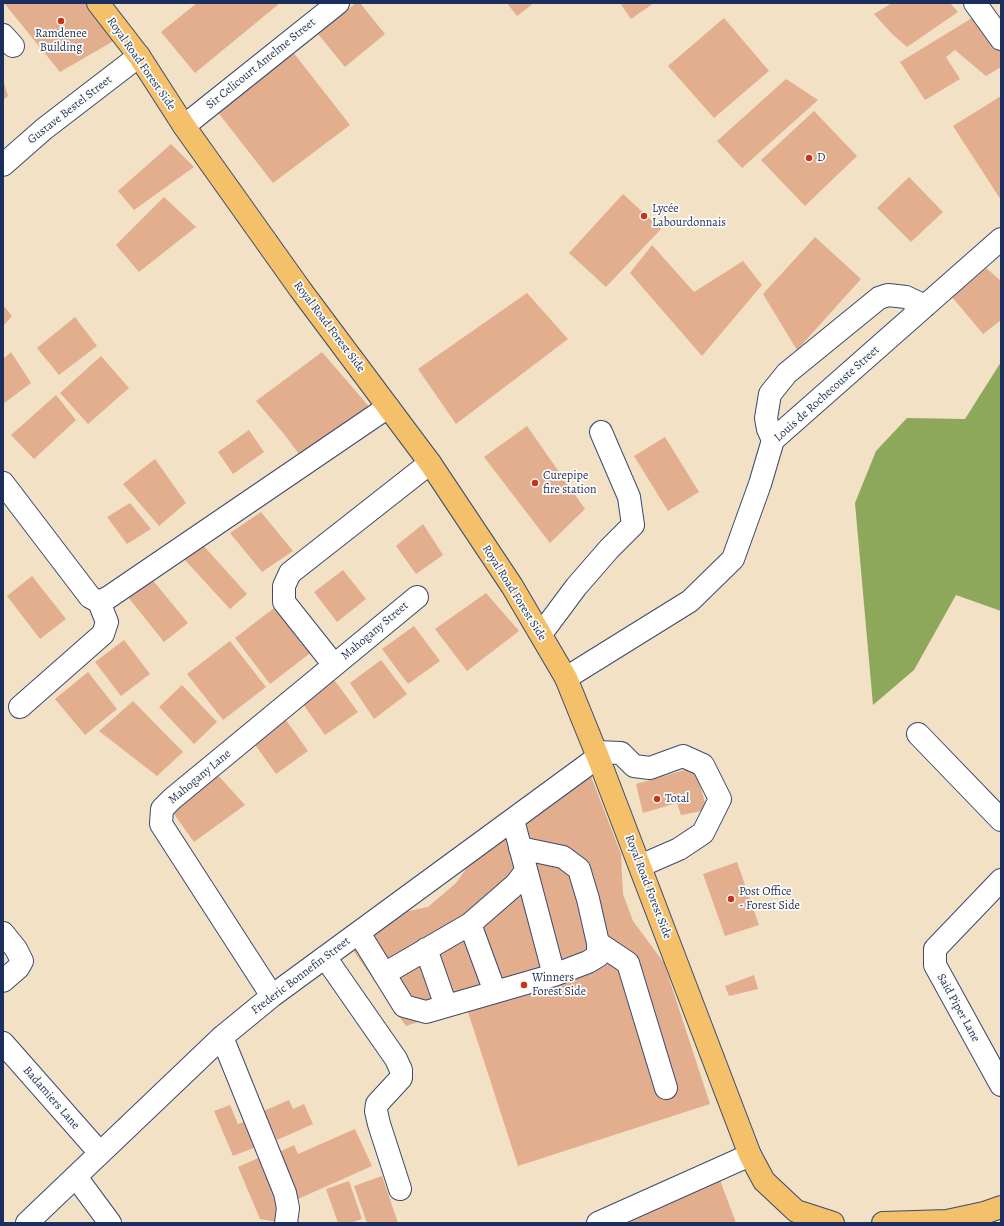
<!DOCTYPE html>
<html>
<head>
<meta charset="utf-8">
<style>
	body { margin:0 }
	#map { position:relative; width:1004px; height:1226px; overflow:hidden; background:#f2e1c5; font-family:Alegreya,serif }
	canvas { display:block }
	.frame { position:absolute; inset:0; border:4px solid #1b2f5e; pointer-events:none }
</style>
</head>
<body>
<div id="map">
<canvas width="1004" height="1226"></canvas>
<div class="frame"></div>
</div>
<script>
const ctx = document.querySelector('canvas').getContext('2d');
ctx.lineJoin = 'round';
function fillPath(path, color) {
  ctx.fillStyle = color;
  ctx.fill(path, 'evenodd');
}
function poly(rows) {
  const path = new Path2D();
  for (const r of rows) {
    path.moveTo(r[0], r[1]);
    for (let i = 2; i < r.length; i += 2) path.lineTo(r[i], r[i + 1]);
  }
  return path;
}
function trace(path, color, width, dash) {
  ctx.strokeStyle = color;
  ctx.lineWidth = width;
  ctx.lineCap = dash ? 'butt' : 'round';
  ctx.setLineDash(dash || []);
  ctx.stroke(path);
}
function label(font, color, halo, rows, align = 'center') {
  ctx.font = font + ' Alegreya,serif';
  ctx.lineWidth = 3.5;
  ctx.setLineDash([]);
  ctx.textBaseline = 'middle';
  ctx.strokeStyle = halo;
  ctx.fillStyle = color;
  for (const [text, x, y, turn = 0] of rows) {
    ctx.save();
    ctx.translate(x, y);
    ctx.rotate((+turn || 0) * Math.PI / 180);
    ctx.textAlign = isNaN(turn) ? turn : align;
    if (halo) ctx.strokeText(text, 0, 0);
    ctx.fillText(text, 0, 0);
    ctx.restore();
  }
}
const forest = poly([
	[1001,362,1001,611,956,595,914,670,873,705,855,503,876,451,907,418,965,419]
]);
const building = poly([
	[4,3,87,3,117,39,60,72],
	[197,3,280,3,195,73,161,32],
	[356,3,360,3,385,34,345,67,318,34],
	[507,3,534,3,517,16],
	[620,3,654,3,631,19],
	[892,3,950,3,958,12,907,47,892,34,874,14],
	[977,15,1001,48,1001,67,986,76,955,50,946,57,960,79,925,100,900,62],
	[724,18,769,71,714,118,668,66],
	[289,47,350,125,273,183,213,106],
	[786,79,818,100,742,168,717,141],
	[3,80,8,96,3,100],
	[1001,96,1001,200,953,126],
	[814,111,857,156,805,206,761,160],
	[171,144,194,167,134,210,118,191],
	[909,177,943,212,911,242,877,208],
	[623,194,661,229,606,287,569,253],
	[164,197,196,227,139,272,116,245],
	[815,237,861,279,797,350,763,294],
	[652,245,694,292,743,261,762,285,702,356,630,273],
	[986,268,1001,281,1001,320,983,334,952,297],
	[527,293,568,339,456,424,418,369],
	[3,305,12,316,3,326],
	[75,317,97,346,59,375,37,348],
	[11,352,31,383,3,404,3,359],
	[322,352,372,410,302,458,284,434,256,401],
	[101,356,129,388,88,424,60,393],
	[56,395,76,420,34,459,11,435],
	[527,426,585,509,550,543,484,457],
	[249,430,264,452,233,474,218,452],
	[665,437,699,492,668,511,634,456],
	[155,459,186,503,159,526,123,484],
	[130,503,151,529,127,544,107,517],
	[261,512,293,551,262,572,230,533],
	[423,524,443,555,416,574,396,546],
	[201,543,247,594,230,609,184,559],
	[343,570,366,599,337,622,314,592],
	[32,576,66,619,40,639,7,596],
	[151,578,188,623,164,642,128,597],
	[486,593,519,631,467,671,435,629],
	[278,605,313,651,270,684,235,638],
	[414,626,440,661,408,684,382,649],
	[124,640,150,674,121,696,95,662],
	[230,641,266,687,223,720,187,674],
	[381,660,407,694,374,719,350,683],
	[88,672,117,709,85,735,55,699],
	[332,677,358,712,325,735,300,700],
	[182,685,217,722,194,744,159,707],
	[133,701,183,752,157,776,99,731],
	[283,716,308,751,276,774,251,739],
	[695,767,707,810,681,815,677,803,643,813,636,784],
	[589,771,621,854,623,894,633,921,664,963,710,1104,518,1166,466,1006,406,1026,350,946,399,913,428,907,456,883,480,849],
	[215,772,245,805,194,842,169,807],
	[737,862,759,925,725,936,703,874],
	[754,975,758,989,729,996,725,986],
	[289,1100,293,1109,304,1104,313,1124,277,1140,264,1111],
	[230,1105,238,1124,251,1119,261,1145,233,1156,214,1111],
	[355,1129,372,1166,298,1199,277,1153,294,1145,298,1154],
	[263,1156,281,1221,271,1221,260,1219,238,1167],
	[382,1176,398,1223,367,1223,354,1186],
	[720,1180,736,1223,633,1223,626,1216],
	[349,1181,362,1219,350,1223,338,1223,326,1189]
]);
const minor = poly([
	[975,3,1001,39],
	[3,35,13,46],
	[184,126,338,3],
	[3,165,44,129,139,56],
	[773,440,768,429,766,418,770,394,787,373,879,298,888,295,906,297,925,306],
	[3,483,90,597,99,602,109,597,388,407],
	[541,634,576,587,609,549,633,525,629,497,601,432],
	[334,665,284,602,284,586,290,573,430,463],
	[566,678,690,601,733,559,760,484,773,440,1001,239],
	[20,707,103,634,107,622,99,602],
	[918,734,1001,820],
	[596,752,621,753,634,766,650,768,683,756,703,765,720,799,703,833,679,849,640,866],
	[520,848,563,857,579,869,588,899,598,943,598,956,588,962,554,975],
	[1001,880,935,949,935,965,1001,1085],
	[470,924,495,992],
	[3,933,16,949,22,961,18,968,3,981],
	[359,933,404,1006,426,1012,554,975,513,820],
	[598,943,628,963,666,1088],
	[426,949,446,1006],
	[325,957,396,1059,401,1070,401,1078,377,1104,376,1111,379,1124,400,1189],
	[384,974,470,924,516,884,526,871],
	[272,996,161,824,162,809,172,799,417,597],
	[222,1037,285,1193,288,1208,286,1223],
	[3,1043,100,1153],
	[76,1177,110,1223],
	[27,1223,222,1037,272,996,598,757],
	[598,1223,750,1155]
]);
const major = poly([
	[98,3,139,56,184,126,300,289,430,463,512,586,566,678,598,757,750,1155,764,1181,796,1211,833,1223],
	[883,1223,947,1221,984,1213,1001,1207]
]);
const markers = [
	[61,21,4,"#c8321e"],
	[809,158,4,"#c8321e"],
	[644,216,4,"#c8321e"],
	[535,483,4,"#c8321e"],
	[657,799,4,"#c8321e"],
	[731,899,4,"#c8321e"],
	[524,985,4,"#c8321e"]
];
const poiNames = [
	["Ramdenee",61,34,"center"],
	["Building",61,48,"center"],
	["D",817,158],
	["Lycée",652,209],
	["Labourdonnais",652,223],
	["Curepipe",543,476],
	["fire station",543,490],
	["Total",665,799],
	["Post Office",739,892],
	["- Forest Side",739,906],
	["Winners",532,978],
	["Forest Side",532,992]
];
const streetNames = [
	["Royal Road Forest Side",141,64,55],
	["Sir Celicourt Antelme Street",261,64,-39],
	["Gustave Bestel Street",70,110,-38],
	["Royal Road Forest Side",329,327,53],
	["Louis de Rochecouste Street",827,394,-42],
	["Royal Road Forest Side",514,593,58],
	["Mahogany Street",375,631,-40],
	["Mahogany Lane",200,777,-40],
	["Royal Road Forest Side",648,887,69],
	["Frederic Bonnefin Street",301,976,-37],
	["Said Piper Lane",958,1008,61],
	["Badamiers Lane",51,1098,49]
];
fillPath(forest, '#8da85a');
fillPath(building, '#e2ae8e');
trace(minor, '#3b4a6d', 24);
trace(major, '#3b4a6d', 24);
trace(minor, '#fff', 22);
trace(major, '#f4c16a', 22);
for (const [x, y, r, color] of markers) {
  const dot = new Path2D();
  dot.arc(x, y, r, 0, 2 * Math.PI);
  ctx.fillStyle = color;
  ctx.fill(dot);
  trace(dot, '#fdfcf7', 1.5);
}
label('12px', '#1b2f5e', '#fdfcf7', poiNames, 'left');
label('12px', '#1b2f5e', '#fdfcf7', streetNames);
</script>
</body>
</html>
